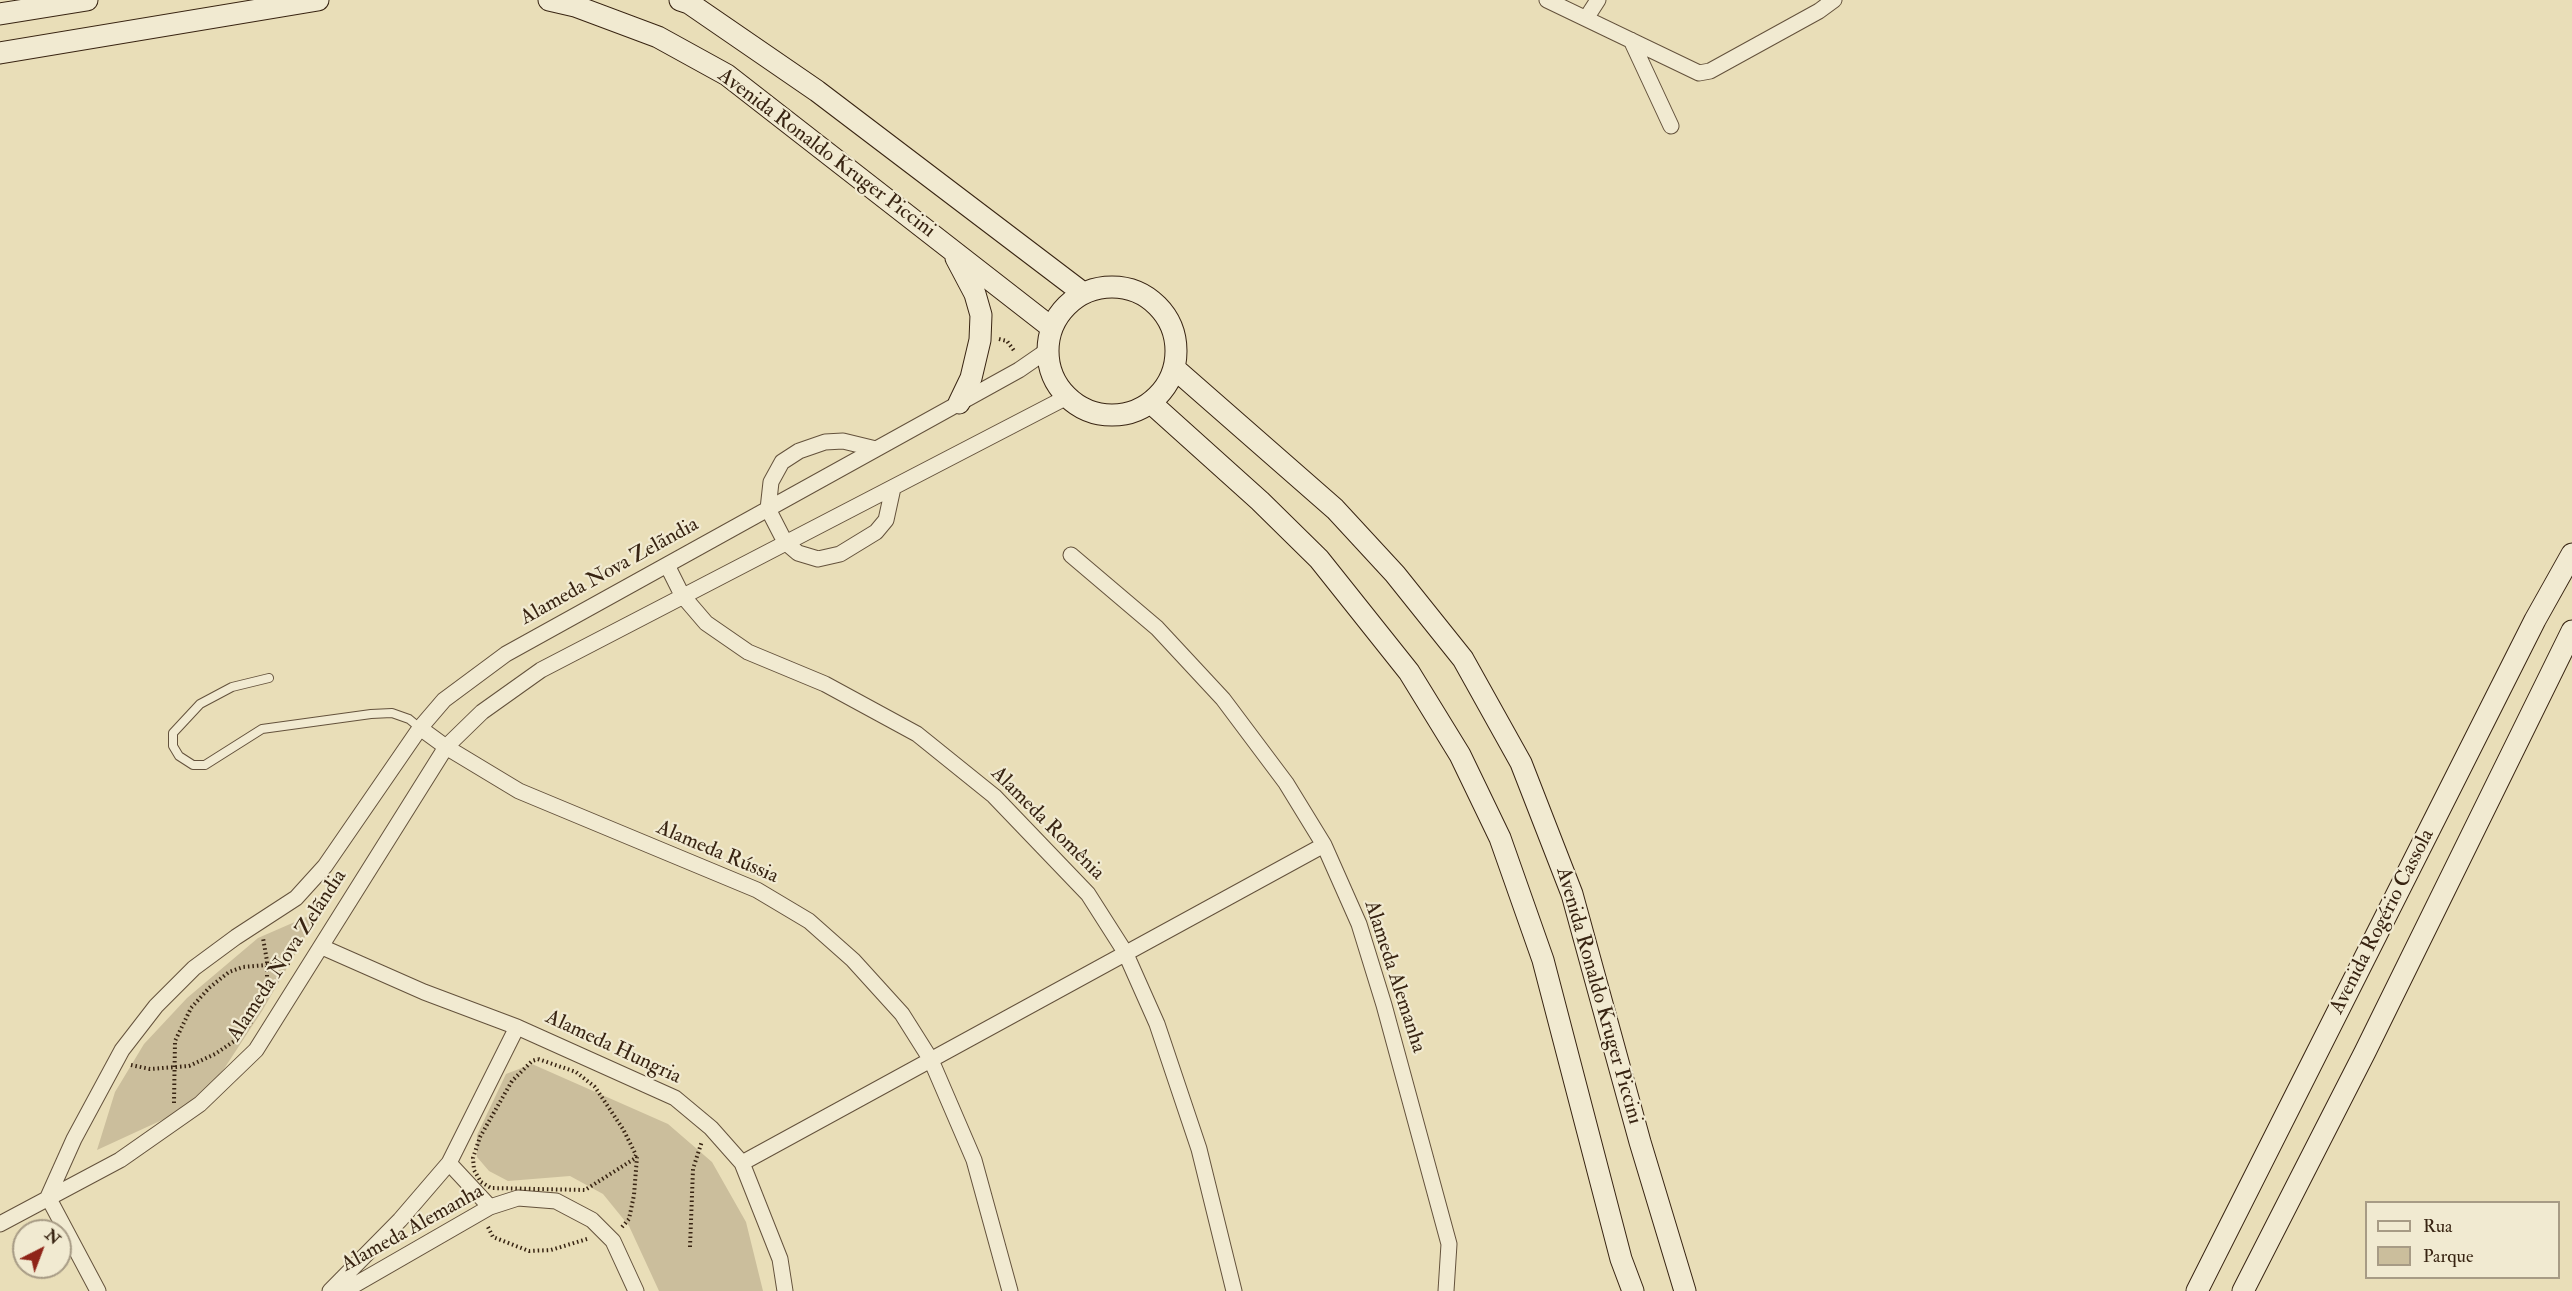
<!DOCTYPE html>
<html>
<head>
<meta charset="utf-8">
<style>
	body { margin:0 }
	#map { position:relative; width:2572px; height:1291px; overflow:hidden; background:#e9deb8; font-family:"IM FELL Double Pica",serif }
	canvas { display:block }
	.legend { position:absolute; left:2365px; top:1201px; width:195px; height:78px; box-sizing:border-box; background:#f1ead1; border:2px solid #a79b85; margin:0; padding:8px 10px; list-style:none; font-size:18px; color:#382412 }
	.legend li { display:flex; align-items:center; gap:12px; height:30px }
	.legend b { width:30px; border:2px solid #a79b85 }
	.north { position:absolute; left:12px; top:1219px; width:60px; height:60px; box-sizing:border-box; background:#f1ead1; border:2px solid #a79b85; border-radius:50%; rotate:42deg; font-size:16px; font-weight:700; line-height:24px; text-align:center; color:#382412 }
	.north::after { content:''; display:block; margin:auto; width:21px; height:27px; background:#8f2418; clip-path:polygon(50% 0,100% 100%,50% 72%,0 100%) }
</style>
</head>
<body>
<div id="map">
<canvas width="2572" height="1291"></canvas>
<ul class="legend">
<li><b style="height:8px;background:#f1ead1"></b>Rua</li>
<li><b style="height:16px;background:#cbbe9c"></b>Parque</li>
</ul>
<div class="north">N</div>
</div>
<script>
const ctx = document.querySelector('canvas').getContext('2d');
ctx.lineJoin = 'round';
function fillPath(path, color) {
  ctx.fillStyle = color;
  ctx.fill(path, 'evenodd');
}
function poly(rows) {
  const path = new Path2D();
  for (const r of rows) {
    if (r.length === 3) {
      path.moveTo(r[0] + r[2], r[1]);
      path.arc(r[0], r[1], r[2], 0, 2 * Math.PI);
      continue;
    }
    path.moveTo(r[0], r[1]);
    for (let i = 2; i < r.length; i += 2) path.lineTo(r[i], r[i + 1]);
  }
  return path;
}
function trace(path, color, width, dash) {
  ctx.strokeStyle = color;
  ctx.lineWidth = width;
  ctx.lineCap = dash ? 'butt' : 'round';
  ctx.setLineDash(dash || []);
  ctx.stroke(path);
}
function label(font, color, halo, rows, align = 'center') {
  ctx.font = font + ' "IM FELL Double Pica",serif';
  ctx.lineWidth = 4.5;
  ctx.setLineDash([]);
  ctx.textBaseline = 'middle';
  ctx.strokeStyle = halo;
  ctx.fillStyle = color;
  for (const [text, x, y, turn = 0] of rows) {
    ctx.save();
    ctx.translate(x, y);
    ctx.rotate((+turn || 0) * Math.PI / 180);
    ctx.textAlign = isNaN(turn) ? turn : align;
    if (halo) ctx.strokeText(text, 0, 0);
    ctx.fillText(text, 0, 0);
    ctx.restore();
  }
}
const green = poly([
	[320,911,262,1011,216,1081,173,1115,97,1150,115,1092,144,1044,187,998,258,938],
	[532,1064,668,1124,712,1162,746,1222,763,1291,659,1291,629,1226,603,1194,570,1176,508,1181,489,1171,477,1157,477,1135,506,1074]
]);
const path = poly([
	[999,339,1007,341,1015,352],
	[538,1059,576,1072,595,1087,623,1129,636,1155,634,1159,585,1190,491,1188,481,1182,474,1170,473,1158,480,1137,512,1081,532,1061,538,1059],
	[131,1065,150,1069,189,1066,215,1054,236,1040,250,1024,261,1002,267,980,267,961,263,938],
	[174,1103,175,1041,191,1008,209,988,229,972,243,967,291,963],
	[488,1227,493,1237,529,1251,551,1250,587,1239],
	[622,1227,629,1219,634,1195,637,1157],
	[690,1247,693,1169,702,1141]
]);
const lane = poly([
	[269,678,232,687,200,704,173,733,173,746,179,756,193,765,205,765,262,729,371,714,392,713,409,719,420,728]
]);
const street = poly([
	[1547,0,1699,73,1710,71,1819,11,1834,0],
	[1587,17,1598,0],
	[1631,40,1671,126],
	[876,449,843,441,825,442,799,451,782,462,771,482,768,509,785,542,798,553,818,559,840,554,876,532,886,520,893,488],
	[1071,555,1157,628,1223,699,1286,783,1324,845,1359,924,1384,1005,1449,1244,1446,1291],
	[667,565,682,595,706,623,748,652,825,684,917,734,994,796,1088,894,1125,952,1157,1024,1199,1149,1234,1291],
	[420,728,446,747,519,791,757,890,809,921,853,960,902,1014,931,1060,974,1160,1010,1291],
	[322,947,424,992,517,1027,675,1098,711,1128,742,1163,780,1259,785,1291],
	[449,1163,490,1207],
	[742,1163,1324,845],
	[48,1197,74,1139,122,1050,156,1006,194,968,236,937,296,898,325,866,420,728,444,700,506,654,1019,370,1048,350],
	[48,1197,98,1291],
	[0,1224,120,1160,200,1104,256,1050,446,747,482,712,541,670,1067,397],
	[330,1291,400,1220,449,1163,517,1027],
	[344,1291,490,1207,518,1198,556,1201,592,1220,613,1241,636,1291]
]);
const secondary = poly([
	[549,0,575,6,658,37,727,75,1052,328],
	[680,0,689,3,817,91,1083,293],
	[0,14,87,0],
	[0,53,318,0],
	[956,258,975,294,981,315,980,340,971,378,959,403],
	[1112,351,64],
	[1174,368,1335,509,1395,574,1463,659,1521,763,1572,894,1640,1142,1685,1291],
	[1151,403,1260,501,1319,559,1409,672,1460,755,1500,838,1543,960,1621,1259,1633,1291],
	[2197,1291,2535,620,2572,554],
	[2243,1291,2365,1052,2572,631]
]);
const streetNames = [
	["Avenida Ronaldo Kruger Piccini",826,154,37],
	["Alameda Nova Zelãndia",610,572,-29],
	["Alameda Romênia",1047,824,45],
	["Alameda Rússia",717,853,23],
	["Avenida Rogério Cassola",2383,922,-63],
	["Alameda Nova Zelãndia",288,956,-57],
	["Alameda Alemanha",1394,977,72],
	["Avenida Ronaldo Kruger Piccini",1598,996,74],
	["Alameda Hungria",613,1048,25],
	["Alameda Alemanha",413,1229,-29]
];
fillPath(green, '#cbbe9c');
trace(lane, '#64523c', 10);
trace(street, '#64523c', 17);
trace(secondary, '#382412', 23);
trace(path, '#382412', 4, [1.5, 3]);
trace(lane, '#f1ead1', 8);
trace(street, '#f1ead1', 15);
trace(secondary, '#f1ead1', 21);
label('21px', '#382412', '#f1ead1', streetNames);
</script>
</body>
</html>
